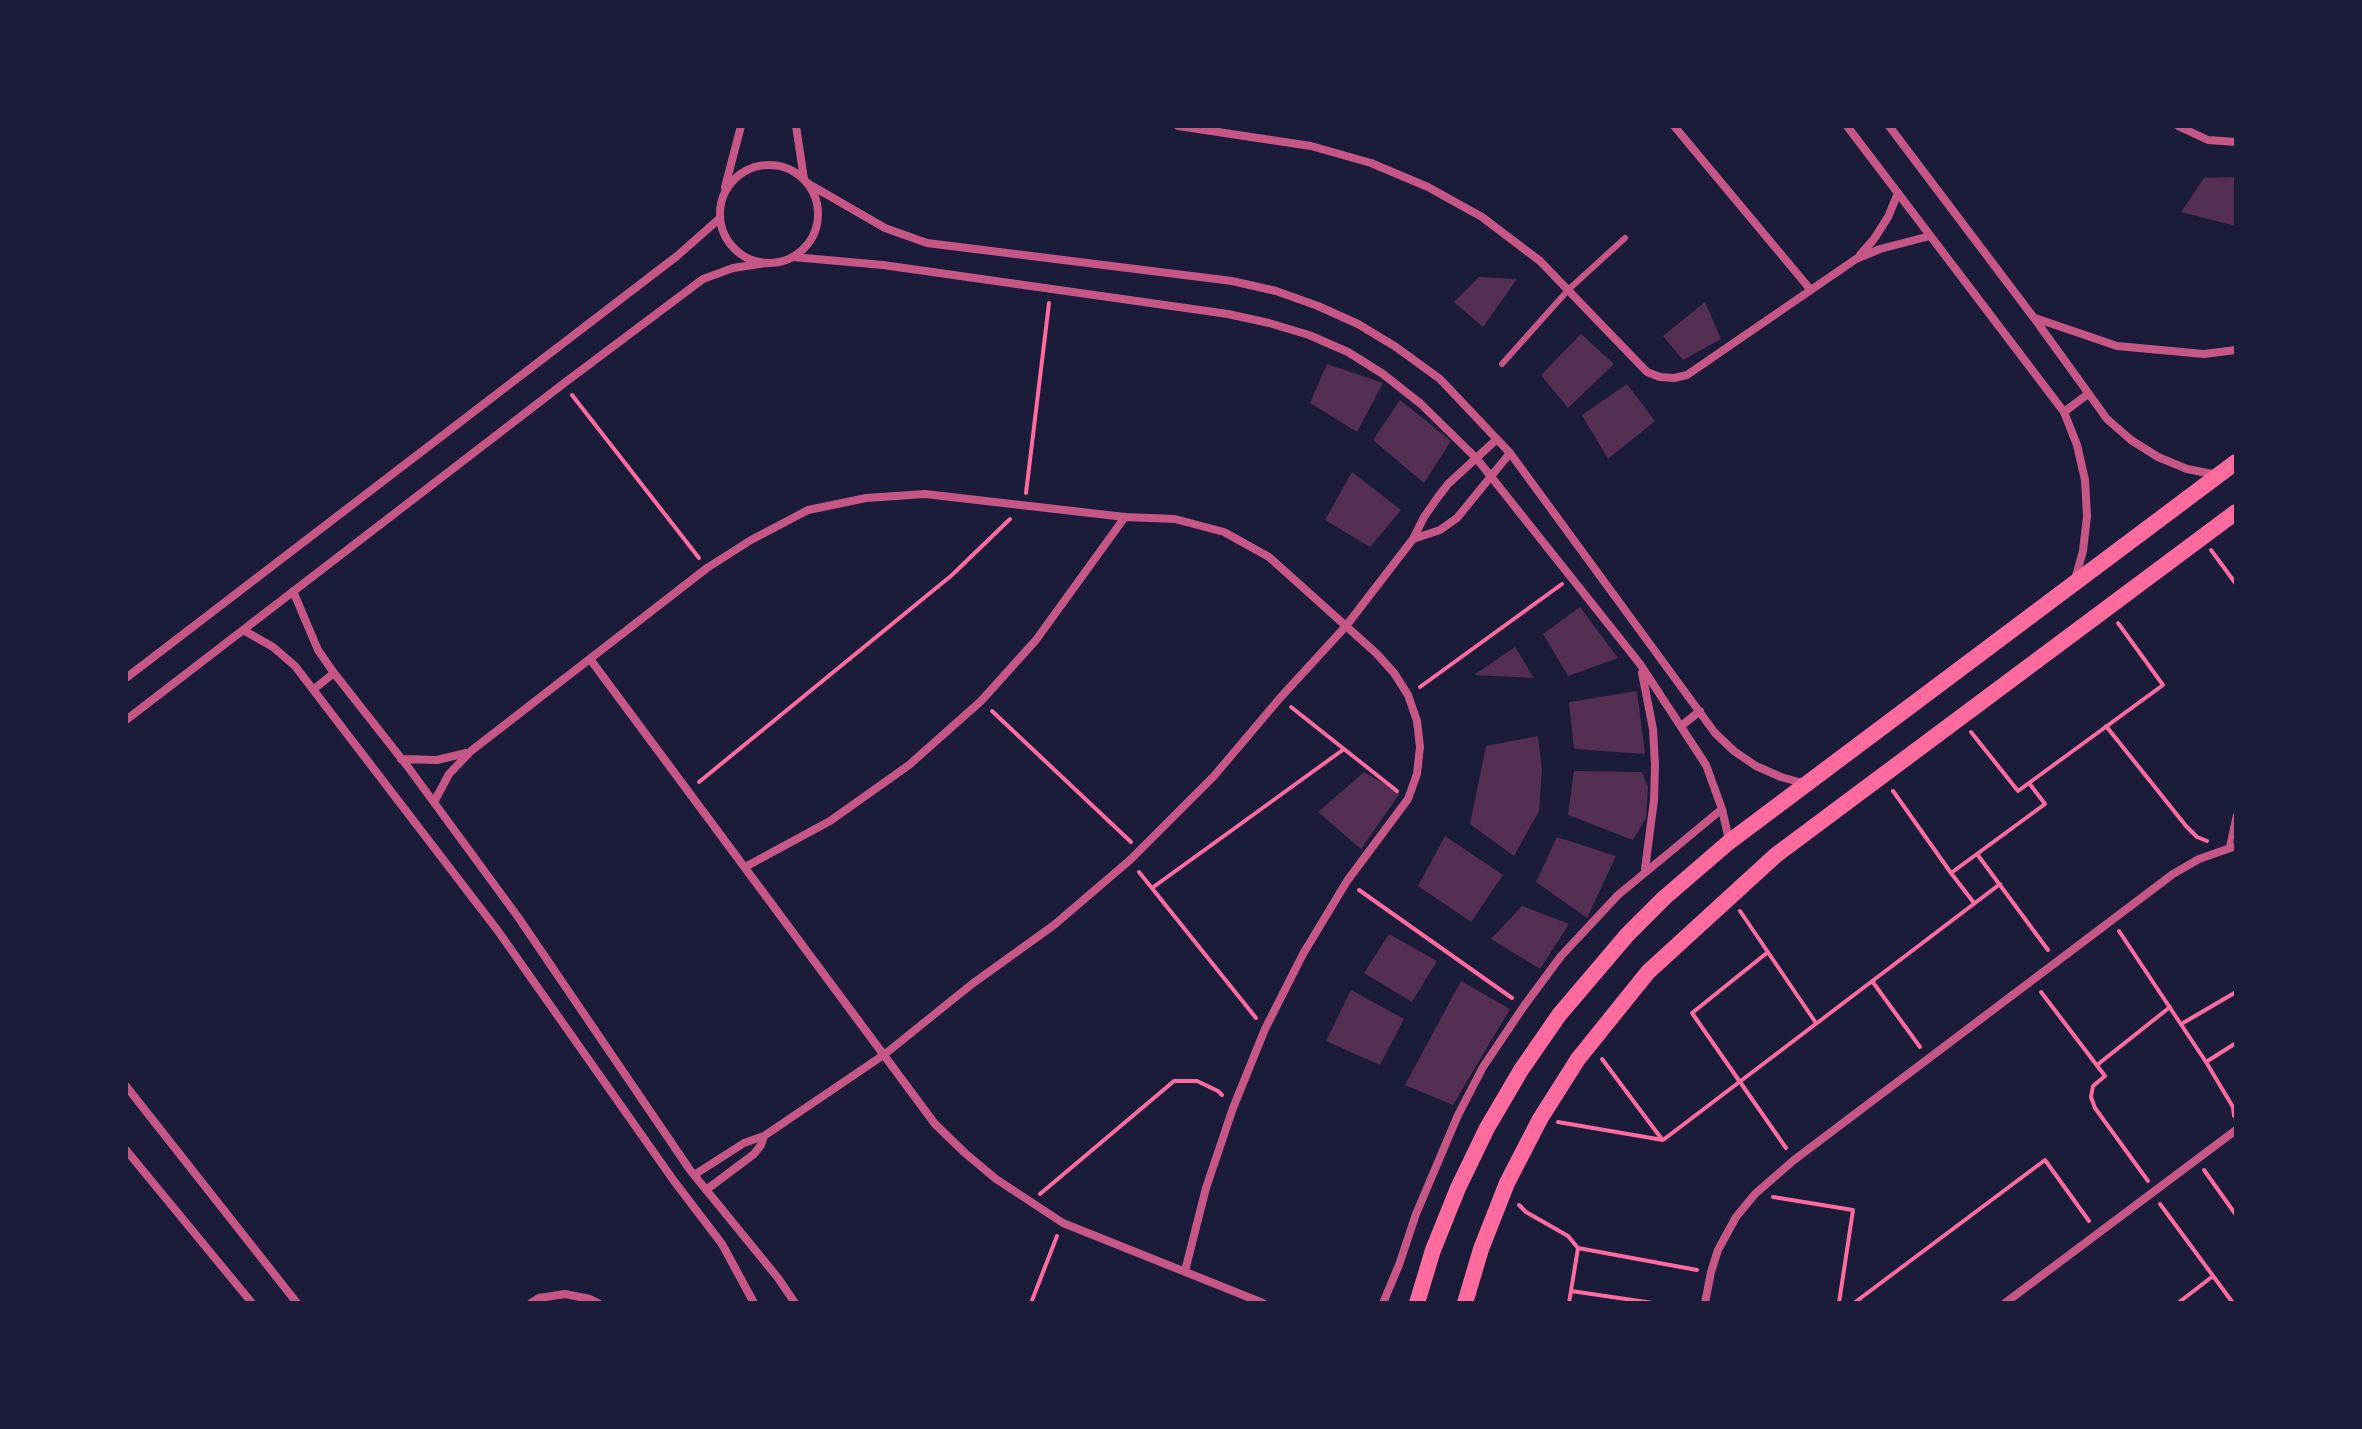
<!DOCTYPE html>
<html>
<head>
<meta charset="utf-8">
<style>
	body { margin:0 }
	#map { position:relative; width:2362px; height:1429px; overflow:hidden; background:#1b1b3a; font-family:"IBM Plex Sans",sans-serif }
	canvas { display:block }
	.frame { position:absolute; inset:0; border:128px solid #1b1b3a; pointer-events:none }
</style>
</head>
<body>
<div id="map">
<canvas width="2362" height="1429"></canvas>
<div class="frame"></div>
</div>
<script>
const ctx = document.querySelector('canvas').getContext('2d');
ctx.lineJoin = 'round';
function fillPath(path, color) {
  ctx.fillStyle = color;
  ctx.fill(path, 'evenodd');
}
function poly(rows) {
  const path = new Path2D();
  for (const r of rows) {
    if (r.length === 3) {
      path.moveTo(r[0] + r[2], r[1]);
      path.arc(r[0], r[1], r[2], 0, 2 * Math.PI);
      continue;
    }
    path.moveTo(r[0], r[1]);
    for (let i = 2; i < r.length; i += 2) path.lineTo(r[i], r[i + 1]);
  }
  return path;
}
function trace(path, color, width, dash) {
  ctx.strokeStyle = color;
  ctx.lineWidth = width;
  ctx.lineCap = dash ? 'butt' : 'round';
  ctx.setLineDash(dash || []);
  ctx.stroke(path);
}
const building = poly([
	[2236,177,2236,226,2181,212,2204,178],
	[1479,277,1517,279,1483,327,1454,302],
	[1705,302,1721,339,1683,360,1663,336],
	[1581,334,1614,364,1568,408,1541,375],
	[1327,364,1383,383,1357,432,1310,403],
	[1627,384,1655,421,1608,459,1582,415],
	[1400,400,1451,441,1424,483,1373,440],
	[1352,472,1401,510,1370,547,1325,520],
	[1580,607,1618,658,1568,676,1543,634],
	[1515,647,1534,678,1474,675],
	[1637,691,1645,754,1574,749,1569,702],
	[1538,736,1542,770,1539,811,1514,856,1470,824,1486,746],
	[1574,771,1642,772,1648,787,1646,818,1633,840,1568,815],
	[1364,772,1400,793,1361,849,1318,812],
	[1445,836,1503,875,1471,922,1418,886],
	[1557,837,1616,856,1587,918,1536,882],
	[1522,906,1569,924,1540,969,1491,939],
	[1389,934,1437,961,1412,1002,1364,973],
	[1461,981,1510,1009,1453,1105,1405,1085],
	[1351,990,1404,1019,1380,1065,1326,1041]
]);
const path = poly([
	[572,395,699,558],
	[1026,493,1049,303],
	[2211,550,2236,584],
	[1420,687,1562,584],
	[1291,707,1397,791],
	[992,711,1131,842],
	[2106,726,2186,826,2197,837,2207,841],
	[1971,732,2018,791,2163,685,2118,623],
	[699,782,952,575,1010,519],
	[1893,791,1951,873,2045,804,2029,783],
	[1977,854,2048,950],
	[1139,872,1256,1018],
	[1951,873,1974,903],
	[1152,888,1344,749],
	[1359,890,1512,998],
	[1740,911,1816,1023],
	[2119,931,2206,1062,2233,1107,2234,1116],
	[1768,952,1692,1013,1786,1148],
	[1872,981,1920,1047],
	[2041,992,2105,1076,2093,1086,2091,1097,2095,1108,2148,1181],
	[2183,1023,2236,992],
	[1602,1059,1661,1138],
	[2206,1062,2236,1043],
	[2097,1065,2170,1007],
	[1558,1122,1663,1140,2000,884],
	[2204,1170,2236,1215],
	[1040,1194,1174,1081,1197,1081,1218,1091,1222,1095],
	[1773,1197,1853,1210,1839,1303],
	[2160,1204,2233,1303],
	[1519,1205,1526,1212,1568,1236,1578,1248,1569,1303],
	[1578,1248,1697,1270],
	[1571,1291,1653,1303],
	[1031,1303,1057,1236],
	[1854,1303,2045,1160,2089,1221],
	[2178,1303,2213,1276]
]);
const service = poly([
	[1502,364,1569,289,1625,238],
	[2229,847,2236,815]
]);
const minor = poly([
	[796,126,804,179],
	[1178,126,1311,146,1371,163,1428,187,1482,217,1540,261,1647,372,1660,377,1674,378,1687,375,1856,259,1880,249,1930,236],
	[1674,126,1810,289],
	[1847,126,2064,412,2077,445,2085,480,2087,516,2083,551,2075,579],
	[1889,126,2034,318,2107,419,2131,440,2158,457,2187,469,2218,475],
	[2178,126,2208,140,2236,142],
	[769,214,49],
	[807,183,885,228,927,243,1232,281,1276,291,1318,306,1358,324,1396,347,1440,379,1510,453,1715,733,1734,751,1756,766,1781,777,1806,784],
	[725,187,741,126],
	[1860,255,1874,239,1888,217,1898,193],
	[793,257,883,265,1228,314,1269,323,1309,335,1348,352,1383,374,1421,404,1477,459,1640,664,1706,765,1722,809,1729,840],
	[2035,318,2117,346,2204,354,2236,350],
	[2064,412,2088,394],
	[1413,539,1440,530,1457,518,1510,453],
	[293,591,318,650,334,673,408,767,518,917,690,1170,778,1278,795,1303],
	[243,630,273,647,295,666,498,931,674,1181,722,1244,754,1303],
	[590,659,935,1124,965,1153,996,1179,1063,1223,1263,1303],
	[1642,673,1653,729,1655,765,1654,800,1645,869],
	[126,678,677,256,719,219],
	[314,689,334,673],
	[126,720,563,384,703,279,733,268,766,263],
	[1681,726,1700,711],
	[401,759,437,760,466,753],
	[434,802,449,774,471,751,707,568,751,540,808,510,866,498,925,494,1125,517,1175,519,1224,532,1269,557,1376,653,1394,673,1408,695,1417,721,1420,747,1417,774,1408,799,1347,881,1303,954,1265,1029,1233,1108,1206,1188,1185,1271],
	[745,867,830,821,909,765,981,701,1036,640,1125,517],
	[126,1086,297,1303],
	[126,1150,252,1303],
	[694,1175,744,1143,764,1136,885,1054,972,984,1054,925,1130,860,1214,776,1280,698,1346,626,1413,539,1424,517,1438,497,1448,484,1497,439],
	[706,1190,754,1154,761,1145,764,1136],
	[531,1303,539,1298,565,1294,590,1299,598,1303],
	[1383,1303,1399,1265,1416,1214,1458,1115,1483,1067,1524,1006,1561,956,1618,895,1722,809],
	[1705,1303,1711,1272,1718,1250,1736,1217,1755,1194,1794,1160,2173,874,2199,859,2236,846],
	[2005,1303,2236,1130]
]);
const secondary = poly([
	[1417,1303,1433,1250,1458,1188,1487,1128,1521,1070,1559,1015,1627,935,1664,898,1729,842,2236,462],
	[1465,1303,1481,1249,1507,1183,1540,1119,1578,1059,1648,972,1776,855,2236,512]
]);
fillPath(building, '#542f53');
trace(path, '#ff6b9d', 4);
trace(service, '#c65784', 6);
trace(minor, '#c65784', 8);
trace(secondary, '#ff6b9d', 16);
</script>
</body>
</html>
